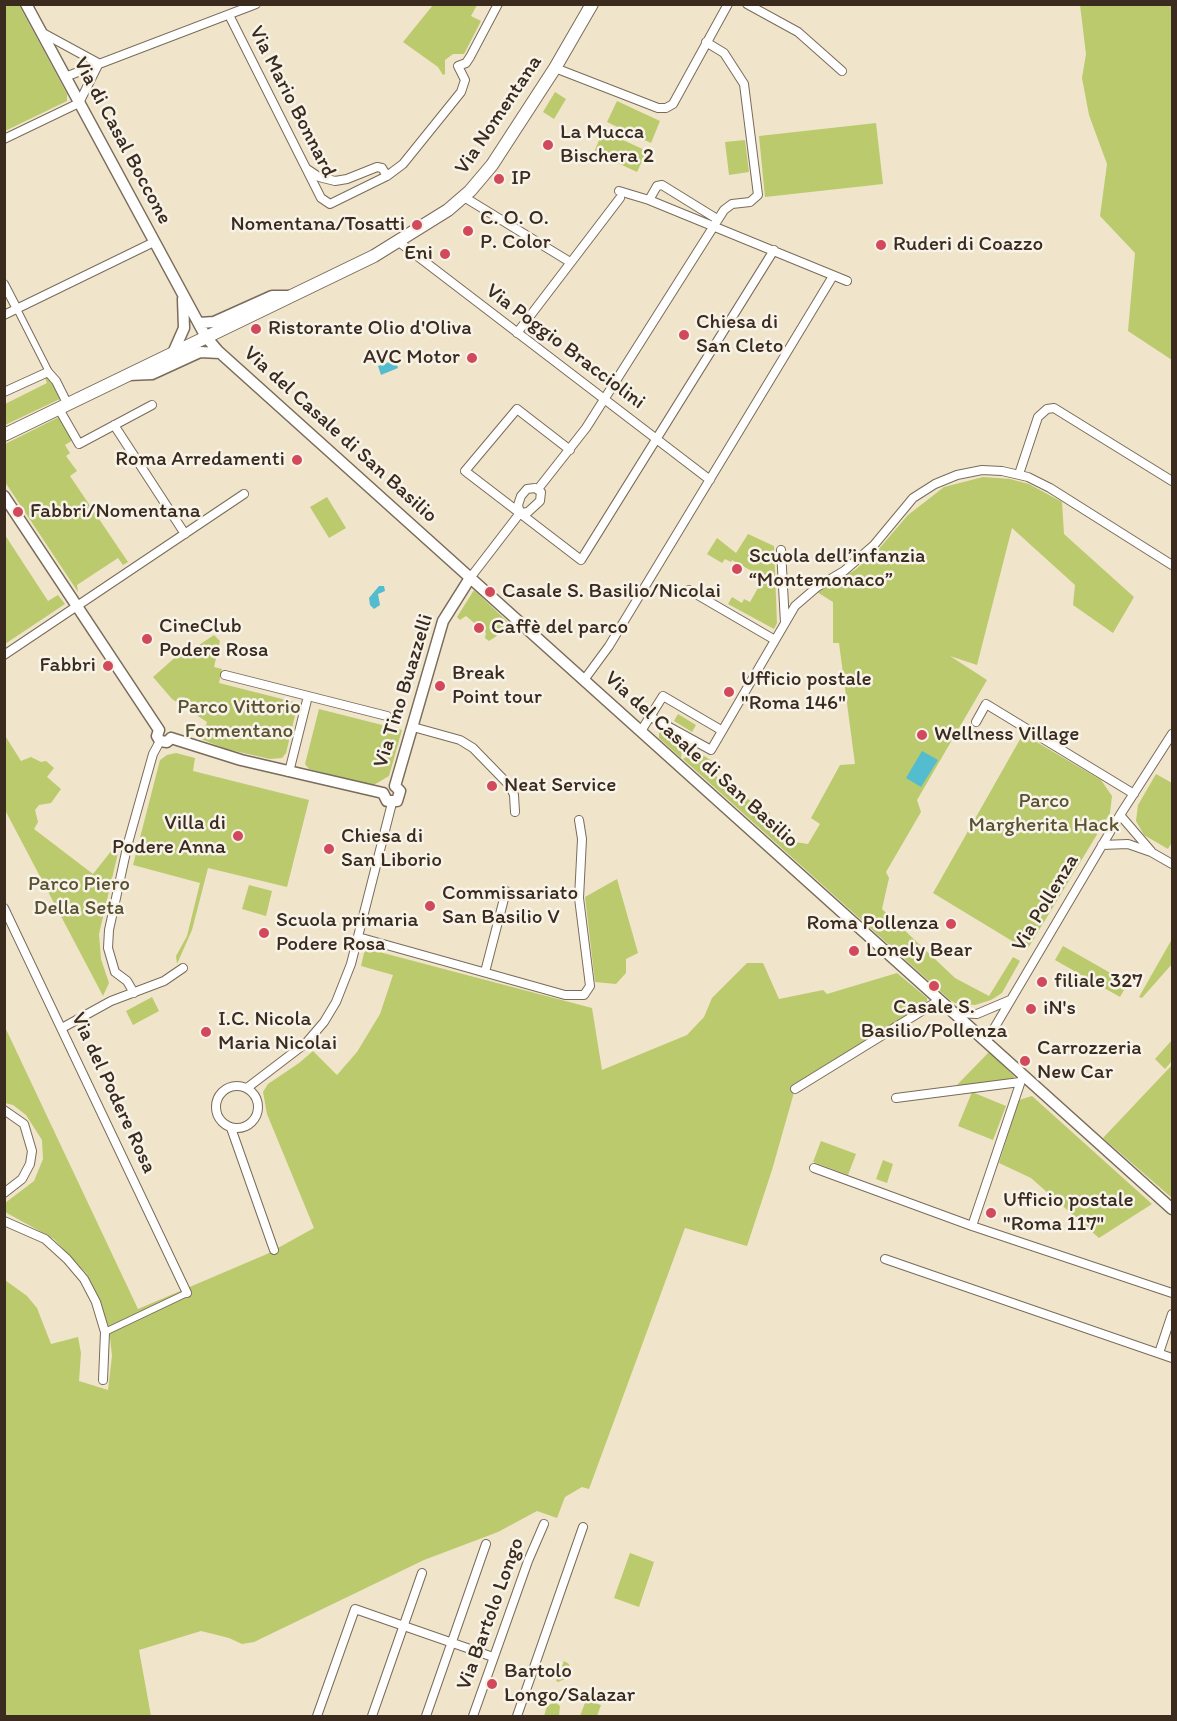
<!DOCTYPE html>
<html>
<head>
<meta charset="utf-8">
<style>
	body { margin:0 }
	#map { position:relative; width:1177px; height:1721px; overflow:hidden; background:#f0e5ca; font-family:Itim,sans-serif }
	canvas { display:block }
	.frame { position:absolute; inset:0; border:6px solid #3b2a1e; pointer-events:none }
</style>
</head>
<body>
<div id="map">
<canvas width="1177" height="1721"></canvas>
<div class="frame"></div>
</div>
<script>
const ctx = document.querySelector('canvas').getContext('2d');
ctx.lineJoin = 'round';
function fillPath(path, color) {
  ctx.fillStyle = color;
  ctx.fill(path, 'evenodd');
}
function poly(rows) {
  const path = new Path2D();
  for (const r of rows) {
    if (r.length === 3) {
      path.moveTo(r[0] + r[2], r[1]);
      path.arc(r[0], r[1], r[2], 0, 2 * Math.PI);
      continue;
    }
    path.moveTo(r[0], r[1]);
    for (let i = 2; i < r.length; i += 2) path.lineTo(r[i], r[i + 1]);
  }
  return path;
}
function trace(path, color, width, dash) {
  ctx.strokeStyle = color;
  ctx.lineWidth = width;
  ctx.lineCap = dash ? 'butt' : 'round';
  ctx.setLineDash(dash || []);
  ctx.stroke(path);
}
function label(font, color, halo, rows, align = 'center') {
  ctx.font = font + ' Itim,sans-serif';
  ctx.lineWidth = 5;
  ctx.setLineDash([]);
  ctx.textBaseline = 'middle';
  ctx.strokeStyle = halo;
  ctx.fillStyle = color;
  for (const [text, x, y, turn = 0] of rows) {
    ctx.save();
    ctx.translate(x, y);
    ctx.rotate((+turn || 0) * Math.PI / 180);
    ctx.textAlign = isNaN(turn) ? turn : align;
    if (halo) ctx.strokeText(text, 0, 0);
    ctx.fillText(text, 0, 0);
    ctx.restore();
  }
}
const green = poly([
	[5,4,19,5,67,94,67,101,5,131],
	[433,5,477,5,471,16,481,21,464,54,453,54,445,60,445,74,443,75,438,67,403,42],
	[1080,5,1172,5,1172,360,1128,331,1135,253,1100,216,1107,164,1089,115,1082,78,1086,54],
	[555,92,566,99,554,119,543,112],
	[617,101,660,121,651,143,607,122],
	[876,123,883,184,765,197,759,136],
	[603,131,647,151,637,172,594,152],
	[745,140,749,172,729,175,725,142],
	[49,376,62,398,5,425,5,404,47,383,45,378],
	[59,417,73,440,65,445,70,453,66,456,77,471,70,476,128,562,123,565,118,558,77,585,78,592,5,482,5,444],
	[983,477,1010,479,1029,484,1062,502,1064,534,1134,597,1113,633,1073,605,1075,585,1012,528,977,665,950,656,987,680,917,800,921,812,886,872,889,878,882,909,955,978,989,996,1013,957,1020,961,1002,993,991,1000,975,1005,955,1003,950,1000,683,759,689,755,690,747,712,761,708,769,726,785,770,813,767,825,795,842,808,844,820,824,811,818,840,765,855,764,839,643,833,643,833,602,817,592,855,570,877,551,908,515,944,487],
	[327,497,346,528,329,538,310,507],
	[748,534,774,546,777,623,774,629,728,604,732,597,742,603,744,599,750,602,762,581,757,578,759,575,732,560,731,562,725,559,722,563,707,554,717,538,736,553],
	[5,535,48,601,58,595,65,604,5,644],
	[474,590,512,626,489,641,485,638,486,633,466,616,460,620,457,617],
	[214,635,220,641,214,667,222,669,219,683,298,703,286,753,282,758,270,759,226,749,201,739,207,722,172,699,153,677,179,654,181,646,187,653],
	[319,709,402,730,389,776,372,786,309,769,305,764],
	[678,714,696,725,692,732,674,721],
	[664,731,688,746,682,750,681,758,659,738,659,733],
	[4,734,21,761,31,757,41,762,46,761,54,768,47,777,61,789,51,803,39,805,35,810,38,822,34,829,93,874,112,850,118,853,99,934,101,959,109,983,103,996,5,810],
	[1023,734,1101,780,1112,796,1110,813,1027,950,933,893],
	[176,753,195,758,193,771,309,800,287,887,208,868,192,930,177,964,176,956,187,936,200,883,133,865,160,760,167,755],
	[1156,774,1172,783,1172,842,1168,849,1144,835,1136,821,1138,805],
	[617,879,638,953,626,959,626,973,616,984,595,982,585,897],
	[249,885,272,891,266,916,242,909],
	[1172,939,1172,964,1142,998,1139,997],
	[1063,946,1128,983,1120,997,1055,960],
	[368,949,592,1008,602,1070,687,1035,704,1017,712,998,747,963,763,963,779,999,823,990,827,994,897,973,927,998,927,1003,794,1084,795,1089,772,1170,747,1246,685,1228,589,1489,582,1487,565,1497,557,1518,537,1511,498,1532,424,1560,254,1642,242,1644,229,1638,201,1631,139,1650,151,1716,5,1716,5,1280,27,1296,37,1308,51,1344,78,1337,81,1353,79,1381,108,1390,112,1356,109,1328,87,1274,54,1239,5,1212,5,1203,34,1181,43,1159,42,1140,26,1115,13,1105,5,1103,4,1025,138,1309,267,1254,314,1228,267,1114,263,1092,268,1084,299,1063,313,1051,337,1075,357,1052,380,1014,393,975,361,966,364,953],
	[152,997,159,1011,133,1025,126,1011],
	[1172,1040,1172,1061,1165,1069,1155,1059],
	[989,1052,1014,1076,1013,1080,956,1086],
	[1172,1065,1172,1198,1103,1138],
	[972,1092,1006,1106,993,1140,958,1126],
	[1032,1096,1152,1204,1099,1238,1031,1178,999,1163,1019,1100],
	[821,1141,856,1154,848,1175,813,1162],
	[883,1160,893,1164,887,1183,876,1179],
	[630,1553,654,1562,639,1607,614,1598],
	[564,1661,569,1664,570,1672,567,1678,558,1682,556,1681],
	[586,1700,601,1705,597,1716,580,1716],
	[555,1702,560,1706,559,1716,544,1716,547,1706]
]);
const water = poly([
	[395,360,398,368,381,375,378,366],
	[379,586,384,586,385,591,378,594,380,605,374,609,370,605,369,598],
	[922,751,938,760,921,787,906,778]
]);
const pedestrian = poly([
	[17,309,49,372],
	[105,1332,187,1293]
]);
const minor = poly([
	[747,4,798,32,842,71],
	[229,15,321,198,330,204,387,176,403,164,461,92,465,80,458,66,466,63,470,57,498,4],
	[41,32,98,63],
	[555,68,658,108,666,108,673,104,728,4],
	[65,77,256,4],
	[4,139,79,103,98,65],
	[307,169,319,177,335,181,347,179,377,167,382,168,387,176],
	[619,191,649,200,847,281],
	[464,197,570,262],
	[649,200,657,186,662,185,717,219],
	[399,242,710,480],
	[4,284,17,309],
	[4,315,154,242],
	[517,333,620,198],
	[4,392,48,372,56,381,68,405],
	[59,409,79,444,152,405],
	[114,425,185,534],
	[570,450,517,409,465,471,581,560,774,250],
	[1019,474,1038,417,1047,409,1054,408,1172,481],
	[535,488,541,492,540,501,528,512,520,513,518,505,521,496,527,489,535,488],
	[538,489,586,428,724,210,732,204,750,202,758,195,744,84,724,53,706,42],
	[781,550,785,623],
	[470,578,520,513],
	[689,590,775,640],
	[4,655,244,494],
	[225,675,387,716],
	[584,680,609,646,833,276],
	[651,717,711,750,795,606,817,587,844,571,874,545,913,498,935,484,957,475,982,470,1002,471,1028,477,1050,488,1172,565],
	[976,722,986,704,1134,794],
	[413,727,460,740,473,748,510,786,514,795,515,812],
	[641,731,663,696,721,730],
	[289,772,308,696],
	[1120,815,1151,851],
	[1102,845,1128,844,1151,852,1172,864],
	[4,908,187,1293],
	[358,937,565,995,584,995,590,986,579,898,582,839,579,820],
	[485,972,506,891],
	[134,993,127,981,115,972,108,948,109,930,128,843,153,754,160,741],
	[953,1013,977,1014,1010,1000],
	[62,1028,111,1001,164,981,183,968],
	[986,1042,1120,815,1172,734],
	[237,1107,21],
	[247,1088,306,1043,324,1022,336,1002,351,964,392,803],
	[795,1089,938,1001],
	[896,1098,1020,1082],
	[4,1110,24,1124,32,1151,30,1164,22,1179,4,1193],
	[231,1128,274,1250],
	[814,1168,972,1226,1172,1293],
	[4,1221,45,1239,67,1259,84,1279,96,1302,105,1332,103,1380],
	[972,1226,1023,1075],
	[885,1259,1172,1358],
	[1159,1353,1172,1314],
	[317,1716,355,1609,493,1657],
	[372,1716,422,1573],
	[426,1716,486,1544],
	[473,1716,528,1561,544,1524],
	[517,1716,583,1527]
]);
const tertiary = poly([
	[26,4,206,337,218,351,1172,1209],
	[199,323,214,322,272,296,291,296],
	[173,353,184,328,183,299],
	[128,375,152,374,200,352,220,353],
	[4,496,159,730],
	[159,730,157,736,160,741,167,742,171,738],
	[171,738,241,760,383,793],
	[395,786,443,621,470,578],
	[383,793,387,801,397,801,400,791,395,786]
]);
const secondary = poly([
	[4,435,374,256,448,210,470,191,492,165,555,68,592,4]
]);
const markers = [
	[548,145,6,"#d1495b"],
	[499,179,6,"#d1495b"],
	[417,225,6,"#d1495b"],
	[468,231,6,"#d1495b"],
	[881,245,6,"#d1495b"],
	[445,254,6,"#d1495b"],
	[256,329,6,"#d1495b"],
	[684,335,6,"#d1495b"],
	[472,358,6,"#d1495b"],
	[297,460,6,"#d1495b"],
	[18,512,6,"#d1495b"],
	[737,569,6,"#d1495b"],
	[490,592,6,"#d1495b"],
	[479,628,6,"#d1495b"],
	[147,639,6,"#d1495b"],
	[108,666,6,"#d1495b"],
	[440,686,6,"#d1495b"],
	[729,692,6,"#d1495b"],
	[922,735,6,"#d1495b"],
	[492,786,6,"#d1495b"],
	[238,836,6,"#d1495b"],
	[329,849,6,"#d1495b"],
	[430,906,6,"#d1495b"],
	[951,924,6,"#d1495b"],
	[264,933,6,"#d1495b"],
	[854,951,6,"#d1495b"],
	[1042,982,6,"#d1495b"],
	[934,986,6,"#d1495b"],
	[1031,1009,6,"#d1495b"],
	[206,1032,6,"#d1495b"],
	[1025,1061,6,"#d1495b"],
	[991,1213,6,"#d1495b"],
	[492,1684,6,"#d1495b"]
];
const streetNames = [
	["Via Mario Bonnard",292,102,63],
	["Via Nomentana",499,115,-56],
	["Via di Casal Boccone",122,141,62],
	["Via Poggio Bracciolini",565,347,37],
	["Via del Casale di San Basilio",340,435,42],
	["Via Tino Buazzelli",404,691,-73],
	["Via del Casale di San Basilio",701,760,42],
	["Via Pollenza",1046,903,-59],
	["Via del Podere Rosa",113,1093,65],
	["Via Bartolo Longo",491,1614,-70]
];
const poiNames = [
	["La Mucca",560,133],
	["Bischera 2",560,157],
	["IP",511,179],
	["C. O. O.",480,219],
	["P. Color",480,243],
	["Nomentana/Tosatti",405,225,"right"],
	["Ruderi di Coazzo",893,245],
	["Eni",433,254,"right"],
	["Chiesa di",696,323],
	["San Cleto",696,347],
	["Ristorante Olio d'Oliva",268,329],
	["AVC Motor",460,358,"right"],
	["Roma Arredamenti",285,460,"right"],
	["Fabbri/Nomentana",30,512],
	["Scuola dell’infanzia",749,557],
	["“Montemonaco”",749,581],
	["Casale S. Basilio/Nicolai",502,592],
	["CineClub",159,627],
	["Podere Rosa",159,651],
	["Caffè del parco",491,628],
	["Fabbri",96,666,"right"],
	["Break",452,674],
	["Point tour",452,698],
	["Ufficio postale",741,680],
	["\"Roma 146\"",741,704],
	["Wellness Village",934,735],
	["Neat Service",504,786],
	["Villa di",226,824,"right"],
	["Podere Anna",226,848,"right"],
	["Chiesa di",341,837],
	["San Liborio",341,861],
	["Commissariato",442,894],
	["San Basilio V",442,918],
	["Scuola primaria",276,921],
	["Podere Rosa",276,945],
	["Roma Pollenza",939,924,"right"],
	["Lonely Bear",866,951],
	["filiale 327",1054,982],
	["Casale S.",934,1008,"center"],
	["Basilio/Pollenza",934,1032,"center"],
	["iN's",1043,1009],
	["I.C. Nicola",218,1020],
	["Maria Nicolai",218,1044],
	["Carrozzeria",1037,1049],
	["New Car",1037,1073],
	["Ufficio postale",1003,1201],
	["\"Roma 117\"",1003,1225],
	["Bartolo",504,1672],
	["Longo/Salazar",504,1696]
];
const parkNames = [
	["Parco Vittorio",239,708],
	["Formentano",239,732],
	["Parco",1044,802],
	["Margherita Hack",1044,826],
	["Parco Piero",79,885],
	["Della Seta",79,909]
];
fillPath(green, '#baca6d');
fillPath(water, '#53bccf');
trace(pedestrian, '#7a6b5a', 8);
trace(minor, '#7a6b5a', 10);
trace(tertiary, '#7a6b5a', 13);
trace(secondary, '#7a6b5a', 14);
trace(pedestrian, '#fff', 6);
trace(minor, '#fff', 8);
trace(tertiary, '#fff', 10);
trace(secondary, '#fff', 12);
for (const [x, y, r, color] of markers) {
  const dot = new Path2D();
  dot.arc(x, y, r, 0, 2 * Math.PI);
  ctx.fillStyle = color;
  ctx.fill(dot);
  trace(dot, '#f7f3e8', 2);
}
label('21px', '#3b2a1e', '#f7f3e8', streetNames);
label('21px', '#3b2a1e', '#f7f3e8', poiNames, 'left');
label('21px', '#5b5232', '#f7f3e8', parkNames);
</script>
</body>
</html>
